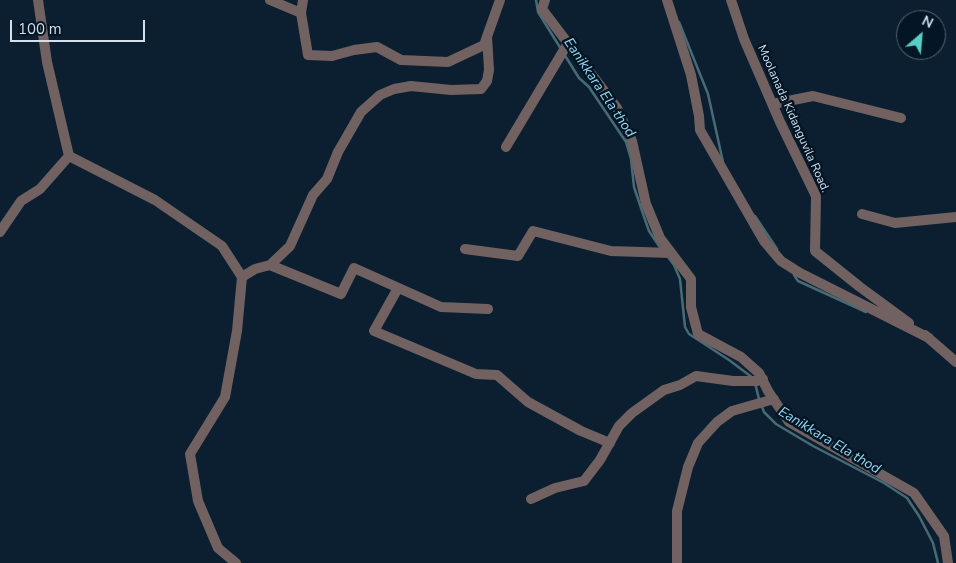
<!DOCTYPE html>
<html>
<head>
<meta charset="utf-8">
<style>
	body { margin:0 }
	#map { position:relative; width:956px; height:563px; overflow:hidden; background:#0c1f30; font-family:"Nunito Sans",sans-serif }
	canvas { display:block }
	.north { position:absolute; left:896px; top:10px; width:50px; height:50px; box-sizing:border-box; background:#041526; border:1px solid #576675; border-radius:50%; rotate:27deg; font-size:14px; font-weight:700; line-height:20px; text-align:center; color:#d3dfeb }
	.north::after { content:''; display:block; margin:auto; width:18px; height:22px; background:#56cec3; clip-path:polygon(50% 0,100% 100%,50% 72%,0 100%) }
	.scale { position:absolute; left:10px; top:20px; width:135px; height:22px; box-sizing:border-box; border:2px solid #d3dfeb; border-top:0; padding-left:6px; font-size:15px; line-height:18px; white-space:nowrap; color:#d3dfeb; -webkit-text-stroke:4px #041526; paint-order:stroke }
</style>
</head>
<body>
<div id="map">
<canvas width="956" height="563"></canvas>
<div class="north">N</div>
<div class="scale">100 m</div>
</div>
<script>
const ctx = document.querySelector('canvas').getContext('2d');
ctx.lineJoin = 'round';
function poly(rows) {
  const path = new Path2D();
  for (const r of rows) {
    path.moveTo(r[0], r[1]);
    for (let i = 2; i < r.length; i += 2) path.lineTo(r[i], r[i + 1]);
  }
  return path;
}
function trace(path, color, width, dash) {
  ctx.strokeStyle = color;
  ctx.lineWidth = width;
  ctx.lineCap = dash ? 'butt' : 'round';
  ctx.setLineDash(dash || []);
  ctx.stroke(path);
}
function label(font, color, halo, rows, align = 'center') {
  ctx.font = font + ' "Nunito Sans",sans-serif';
  ctx.lineWidth = 5;
  ctx.setLineDash([]);
  ctx.textBaseline = 'middle';
  ctx.strokeStyle = halo;
  ctx.fillStyle = color;
  for (const [text, x, y, turn = 0] of rows) {
    ctx.save();
    ctx.translate(x, y);
    ctx.rotate((+turn || 0) * Math.PI / 180);
    ctx.textAlign = isNaN(turn) ? turn : align;
    if (halo) ctx.strokeText(text, 0, 0);
    ctx.fillText(text, 0, 0);
    ctx.restore();
  }
}
const stream = poly([
	[536,0,538,12,561,49],
	[679,22,708,94,723,162],
	[564,54,579,78,589,87,626,142,631,159,634,187,641,208,649,231,661,249],
	[755,216,777,249],
	[668,257,674,265,680,279,685,327,689,334,729,360,753,378],
	[794,275,798,281,866,312],
	[755,383,759,399],
	[761,404,764,412,776,424,813,446,884,483,907,498,919,516,933,543,938,563]
]);
const minor = poly([
	[38,0,47,62,69,156,155,200,222,246,242,277,237,331,225,397,190,454,198,501,218,548,236,563],
	[270,0,301,13,303,0],
	[545,0,542,9,617,108,632,141,646,204,660,238,691,279,691,307,698,334,741,357,759,373,768,391,789,422,914,493,944,536,948,563],
	[667,0,691,75,699,116,700,130,764,241,781,261,800,273,929,338],
	[731,0,744,39,780,122,816,196,815,251,860,287,909,323],
	[301,13,308,55,332,56,354,50,377,47,401,60,448,62,484,45,500,0],
	[773,104,813,96,901,118],
	[506,147,568,43],
	[862,214,895,223,956,217],
	[0,232,21,201,40,189,69,156],
	[465,249,518,256,533,231,611,251,671,253],
	[270,265,341,294,354,268,441,307,488,309],
	[242,277,255,269,270,265,290,246,313,195,327,179,338,152,361,112,380,95,394,89,411,86,451,90,481,89,487,81,489,70,487,36],
	[398,288,374,331,476,374,497,375,528,402,581,431,610,443],
	[925,335,956,362],
	[531,499,555,488,584,481,600,460,619,426,632,413,664,390,680,385,696,376,733,381,757,381,763,379],
	[677,563,677,511,688,467,698,443,717,422,732,411,774,399]
]);
const streetNames = [
	["Moolanada Kidanguvila Road.",793,119,66]
];
const waterNames = [
	["Eanikkara Ela thod",599,88,56],
	["Eanikkara Ela thod",829,441,31]
];
trace(stream, '#476b75', 2.5);
trace(minor, '#716261', 10);
label('12px', '#d3dfeb', '#041526', streetNames);
label('italic 14px', '#95d9ee', '#041526', waterNames);
</script>
</body>
</html>
